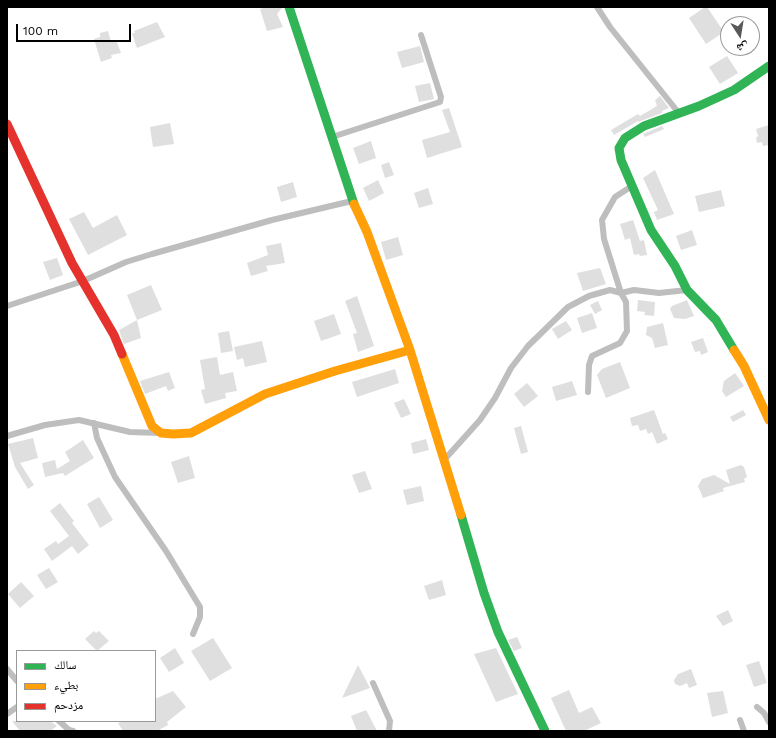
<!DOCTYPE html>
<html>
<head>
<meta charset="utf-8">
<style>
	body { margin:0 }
	#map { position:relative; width:776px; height:738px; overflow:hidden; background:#fff; font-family:"Work Sans","Noto Naskh Arabic",sans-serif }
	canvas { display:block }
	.frame { position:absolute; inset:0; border:8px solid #000; pointer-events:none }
	.legend { position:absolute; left:16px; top:650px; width:140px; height:72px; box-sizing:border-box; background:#fff; border:1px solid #999; margin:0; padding:5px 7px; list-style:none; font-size:12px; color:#000 }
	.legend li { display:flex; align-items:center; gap:8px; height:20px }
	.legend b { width:20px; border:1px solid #999 }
	.north { position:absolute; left:720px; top:16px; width:40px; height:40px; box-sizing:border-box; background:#fff; border:1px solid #999; border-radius:50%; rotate:168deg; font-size:11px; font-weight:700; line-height:16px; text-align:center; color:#000 }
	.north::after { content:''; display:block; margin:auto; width:14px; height:18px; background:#595959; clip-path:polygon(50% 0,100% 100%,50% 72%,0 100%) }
	.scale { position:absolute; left:16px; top:24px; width:115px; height:18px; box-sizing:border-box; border:2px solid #000; border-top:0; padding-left:5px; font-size:12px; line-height:14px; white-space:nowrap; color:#000; -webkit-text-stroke:3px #fff; paint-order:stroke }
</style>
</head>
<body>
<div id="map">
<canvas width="776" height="738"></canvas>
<div class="frame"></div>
<ul class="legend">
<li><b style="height:5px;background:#30b455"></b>سالك</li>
<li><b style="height:5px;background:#ff9f0a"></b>بطيء</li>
<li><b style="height:5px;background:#e5322d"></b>مزدحم</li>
</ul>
<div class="north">ش</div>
<div class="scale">100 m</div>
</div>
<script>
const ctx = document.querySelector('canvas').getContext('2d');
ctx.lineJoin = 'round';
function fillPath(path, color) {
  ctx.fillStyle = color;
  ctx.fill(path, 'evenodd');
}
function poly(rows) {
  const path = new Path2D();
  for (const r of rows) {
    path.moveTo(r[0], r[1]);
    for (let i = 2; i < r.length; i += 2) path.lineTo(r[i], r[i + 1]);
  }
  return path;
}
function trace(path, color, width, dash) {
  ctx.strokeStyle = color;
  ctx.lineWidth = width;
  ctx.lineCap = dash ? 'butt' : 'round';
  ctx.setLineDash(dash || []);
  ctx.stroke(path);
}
const building = poly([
	[266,7,283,7,277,14,283,27,267,31,260,9],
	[705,7,707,7,724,32,706,44,689,18],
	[157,22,165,37,137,48,132,33,135,33,134,31],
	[108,31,111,42,116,40,121,53,111,55,112,58,101,62,94,39,100,37,100,33],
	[420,46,424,62,402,68,397,52],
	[727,56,738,73,720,84,709,67],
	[430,83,434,99,419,102,415,86],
	[660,96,669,108,662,111,662,113,638,122,638,121,614,135,611,130,638,114,640,116,657,106,655,100],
	[449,108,462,147,427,158,422,140,450,132,442,110],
	[170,123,174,144,153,147,150,127],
	[769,125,769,145,763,146,762,142,757,143,756,138,758,136,756,129],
	[662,126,664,129,645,137,643,134],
	[371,141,376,158,359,164,353,148],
	[389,162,394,175,385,178,381,165],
	[655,170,674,214,657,220,654,212,658,210,643,178],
	[378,180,384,193,369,201,363,188],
	[293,182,297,197,281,202,277,187],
	[428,188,433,204,419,208,414,193],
	[721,190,725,206,699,212,695,196],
	[84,212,93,228,117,215,127,235,88,255,69,219],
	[633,220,640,241,644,240,647,255,640,256,639,254,634,255,630,238,625,240,620,224],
	[692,230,697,245,681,250,676,236],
	[398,237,403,255,386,260,381,242],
	[281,243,285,263,266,266,268,271,251,276,247,263,268,255,266,246],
	[57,258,63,275,50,280,43,262],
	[600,268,606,284,583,291,577,273],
	[151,285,162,310,137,320,127,295],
	[357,296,374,346,358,352,353,334,357,333,345,301],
	[638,300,655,302,654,316,644,315,645,312,637,311],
	[687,300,694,316,685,319,674,318,670,309,672,306],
	[598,301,602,310,595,314,590,305],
	[592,313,597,328,582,333,577,318],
	[334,314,341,334,321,341,314,321],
	[137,320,141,338,124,344,119,330],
	[566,321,572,330,558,339,552,329],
	[663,323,668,345,655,348,652,338,646,335,647,327],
	[229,331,233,351,221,353,218,333],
	[703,338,708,352,701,355,700,351,695,352,691,342],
	[262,341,267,362,245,367,243,358,237,360,234,347],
	[217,357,220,375,233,372,237,391,225,393,226,398,205,404,201,390,205,389,200,360],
	[620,362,630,388,606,398,597,375,602,369],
	[395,369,399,383,357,397,352,382],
	[169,372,175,388,168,391,166,386,145,394,140,381],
	[735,373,744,386,726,397,722,391,724,381],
	[572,381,577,395,556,401,552,387],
	[527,383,538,396,524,407,514,394],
	[404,399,411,414,401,418,394,403],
	[654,410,663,434,665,433,668,439,657,444,652,432,648,434,646,429,640,431,638,425,632,426,630,418],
	[743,410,746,415,733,422,730,417],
	[521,426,528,452,521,454,514,428],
	[33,438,38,458,20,463,34,485,28,489,15,467,8,444],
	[426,439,429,450,413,454,411,443],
	[83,440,94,458,65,476,63,473,45,477,42,463,55,460,57,469,70,461,65,452],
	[189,456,195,478,178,483,171,462],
	[741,465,744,467,747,477,744,479,745,482,723,488,724,491,703,498,698,486,702,479,714,475,730,484,726,470],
	[365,471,372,489,359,493,352,475],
	[421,486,424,501,407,505,403,490],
	[99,497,113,520,100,528,87,504],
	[60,503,74,521,72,523,89,545,78,554,72,546,52,561,44,549,56,541,58,544,69,536,50,511],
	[49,568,58,582,46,589,37,575],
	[442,580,446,595,429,600,424,586],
	[21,582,34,596,20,608,8,594],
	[728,610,733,621,723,626,716,616],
	[94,631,96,633,99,631,109,641,97,651,85,639],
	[517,637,522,648,514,651,508,640],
	[213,638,232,668,210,681,191,651],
	[175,648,184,663,169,672,160,658],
	[496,648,518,694,496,702,474,654],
	[759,661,767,683,754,687,746,665],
	[358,665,370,688,342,698],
	[691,669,697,685,689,688,687,683,680,686,675,684,674,680,678,674],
	[569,690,579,713,592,707,601,723,584,731,566,731,551,698],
	[173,691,186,707,167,722,168,725,157,731,123,731,118,723,123,721,155,721,155,699],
	[723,691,728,713,712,717,707,693],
	[366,710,377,731,357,731,351,716],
	[12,721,50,721,57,726,50,731,20,731]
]);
const street = poly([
	[597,7,610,27,678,112],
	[332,137,440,102,441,97,421,35],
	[7,306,83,281,126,262,152,254,272,220,352,201],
	[588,392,589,365,592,356,620,343,627,331,626,302,621,293,604,239,602,220,615,197,632,186],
	[94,423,97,438,115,477,166,551,200,607,200,617,193,634],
	[7,436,45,425,79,420,130,432,160,433],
	[445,459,480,420,495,398,511,368,528,346,568,307,589,296,610,290,621,293,634,290,659,293,687,290],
	[7,669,17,681],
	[373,683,390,721,389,731],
	[757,707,764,713,769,722],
	[7,714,17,707],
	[740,720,744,731],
	[59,721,69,730,73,731]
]);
const fast = poly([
	[289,7,354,204],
	[734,350,716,320,687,290,675,266,651,230,621,160,619,148,625,138,644,126,699,106,734,90,769,66],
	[461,515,484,593,498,632,545,731]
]);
const slow = poly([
	[354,204,367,232,410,350,461,515],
	[734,350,744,366,769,420],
	[122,354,152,426,161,433,173,434,191,433,265,394,335,371,410,350]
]);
const jam = poly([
	[7,124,72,263,114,335,122,354]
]);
fillPath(building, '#dfdfdf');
trace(street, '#bebebe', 6);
trace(fast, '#30b455', 9);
trace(slow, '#ff9f0a', 9);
trace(jam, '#e5322d', 9);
</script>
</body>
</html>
